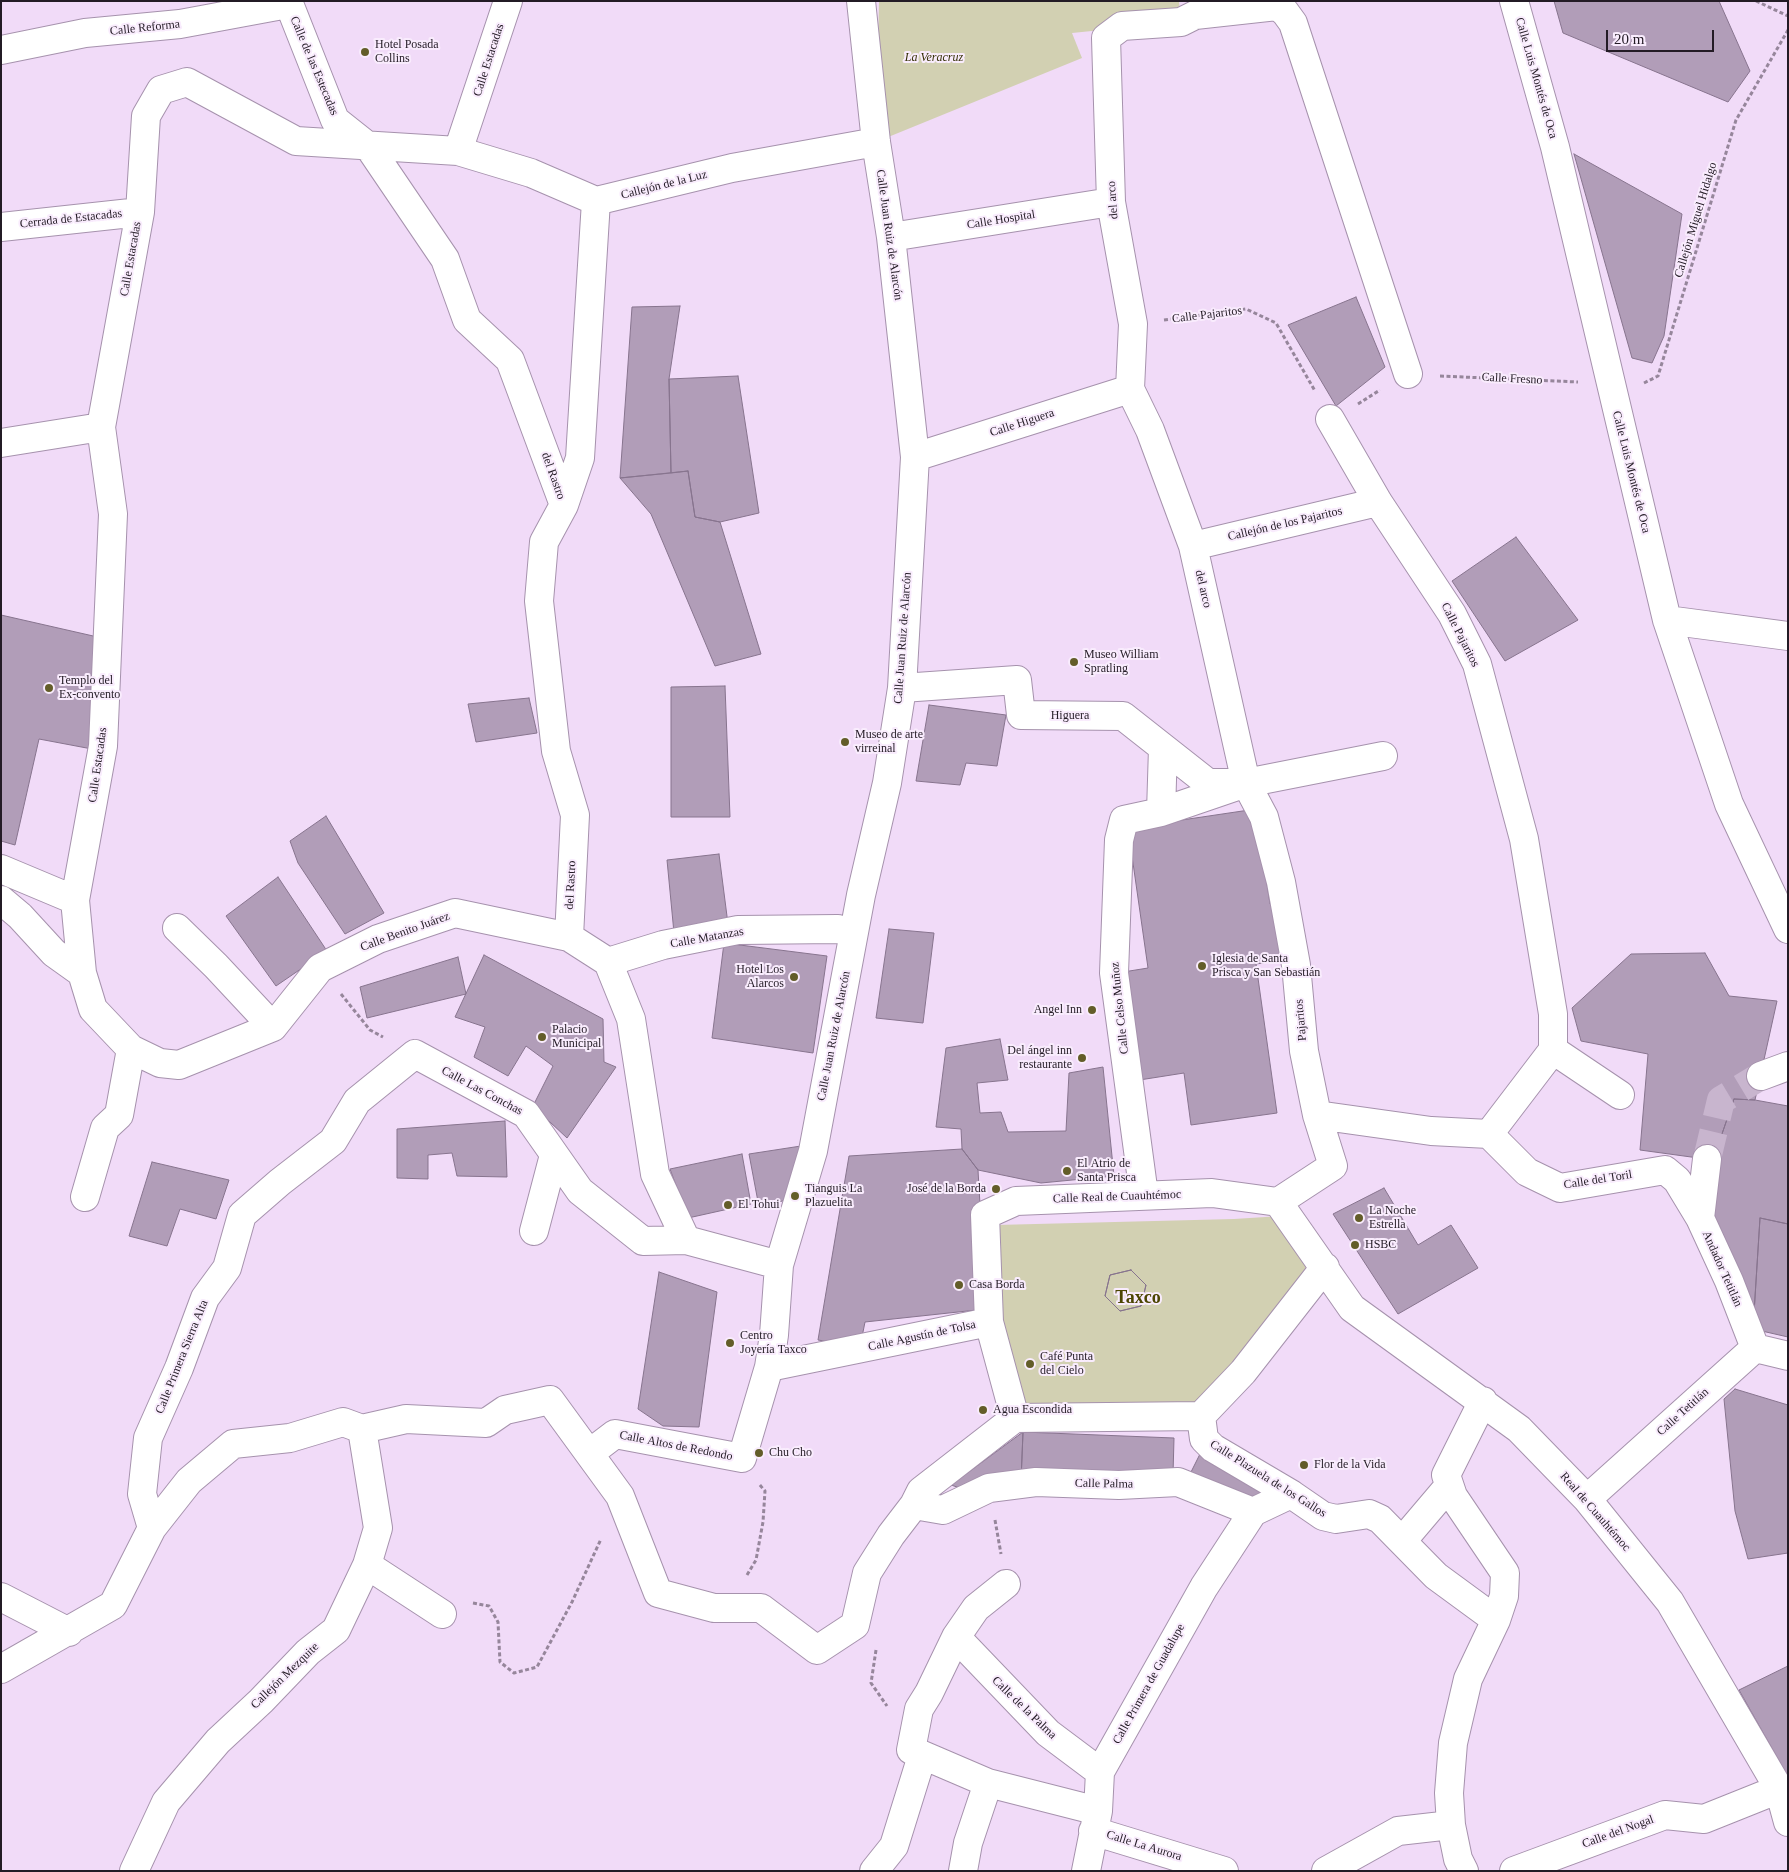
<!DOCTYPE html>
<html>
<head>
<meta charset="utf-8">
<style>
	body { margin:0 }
	#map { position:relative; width:1789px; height:1872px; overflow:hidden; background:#f1dbf8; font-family:Georgia,serif }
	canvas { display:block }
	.frame { position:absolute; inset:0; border:2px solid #231b25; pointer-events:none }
	.scale { position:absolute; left:1606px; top:30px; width:108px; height:22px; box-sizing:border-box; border:2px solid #231b25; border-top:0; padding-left:6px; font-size:15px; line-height:18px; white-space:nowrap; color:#231b25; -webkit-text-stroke:4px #f9ecfd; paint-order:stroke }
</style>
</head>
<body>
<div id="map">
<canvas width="1789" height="1872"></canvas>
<div class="frame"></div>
<div class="scale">20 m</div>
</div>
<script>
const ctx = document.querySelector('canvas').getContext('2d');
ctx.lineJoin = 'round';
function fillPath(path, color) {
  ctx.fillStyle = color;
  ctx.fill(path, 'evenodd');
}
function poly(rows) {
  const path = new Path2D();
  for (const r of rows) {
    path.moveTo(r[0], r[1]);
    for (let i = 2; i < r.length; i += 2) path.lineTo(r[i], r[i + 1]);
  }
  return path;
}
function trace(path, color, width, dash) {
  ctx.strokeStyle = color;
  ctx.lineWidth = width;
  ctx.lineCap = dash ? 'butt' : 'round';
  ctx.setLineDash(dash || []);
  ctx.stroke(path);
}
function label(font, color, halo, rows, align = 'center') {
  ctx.font = font + ' Georgia,serif';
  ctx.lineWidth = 4;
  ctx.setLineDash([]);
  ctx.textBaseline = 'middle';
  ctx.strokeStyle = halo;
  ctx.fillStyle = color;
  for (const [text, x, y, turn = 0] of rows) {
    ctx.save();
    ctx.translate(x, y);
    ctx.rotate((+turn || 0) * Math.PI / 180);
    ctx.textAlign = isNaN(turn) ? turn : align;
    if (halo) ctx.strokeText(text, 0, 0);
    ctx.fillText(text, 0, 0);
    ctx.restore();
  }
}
const green = poly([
	[879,1,1179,1,1181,22,1072,33,1082,58,876,142],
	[1281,1216,1313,1254,1282,1312,1198,1408,1023,1414,991,1320,996,1225,1234,1219]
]);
const building = poly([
	[1554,1,1719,1,1750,71,1728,102,1563,33,1554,1],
	[1574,154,1682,214,1664,336,1652,363,1632,358,1574,154],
	[1356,297,1385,367,1336,406,1288,325,1356,297],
	[680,306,669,379,671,473,620,478,632,307,680,306],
	[738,376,759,513,720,522,695,517,688,471,671,473,669,379,738,376],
	[688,471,695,517,720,522,761,654,715,666,651,514,620,478,688,471],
	[1516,537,1578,620,1505,661,1452,581,1516,537],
	[1,615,102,638,92,749,39,739,15,845,1,841,1,615],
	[725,686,730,817,671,817,671,687,725,686],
	[529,698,537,733,476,742,468,704,529,698],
	[929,705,1006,715,997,766,966,763,960,785,916,781,929,705],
	[1256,809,1270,904,1282,902,1290,959,1256,964,1277,1113,1191,1125,1184,1073,1133,1081,1117,973,1148,968,1128,828,1256,809],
	[326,816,384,913,345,934,298,863,290,841,326,816],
	[719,854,728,924,674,933,667,860,719,854],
	[278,877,327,951,276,986,226,916,278,877],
	[889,929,934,933,923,1023,876,1018,889,929],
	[724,943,827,956,813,1053,712,1038,724,943],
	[1705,953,1729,996,1777,1001,1755,1100,1734,1099,1713,1160,1640,1150,1648,1054,1581,1041,1572,1008,1631,954,1705,953],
	[484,955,603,1019,604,1062,616,1067,567,1138,533,1106,553,1066,526,1046,508,1076,474,1057,485,1027,455,1017,484,955],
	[458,957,466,994,367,1018,360,987,458,957],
	[1000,1039,1008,1080,977,1083,980,1113,1001,1112,1008,1132,1066,1131,1069,1073,1103,1067,1114,1176,1041,1183,978,1170,962,1149,961,1129,936,1127,946,1048,1000,1039],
	[1734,1099,1755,1100,1788,1106,1788,1224,1760,1218,1753,1329,1711,1225,1713,1160,1734,1099],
	[505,1121,507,1177,457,1176,452,1153,428,1155,428,1179,397,1178,397,1129,505,1121],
	[801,1146,794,1198,759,1207,749,1154,801,1146],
	[962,1149,978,1170,986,1309,865,1322,860,1347,818,1340,849,1156,962,1149],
	[742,1154,751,1204,688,1218,670,1169,742,1154],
	[152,1162,229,1180,216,1219,180,1209,167,1246,129,1236,152,1162],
	[1384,1188,1418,1245,1451,1225,1478,1268,1398,1314,1333,1214,1384,1188],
	[1760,1218,1788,1224,1788,1337,1753,1329,1760,1218],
	[1131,1270,1146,1285,1141,1306,1120,1311,1105,1296,1110,1275,1131,1270],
	[1131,1270,1146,1285,1141,1306,1120,1311,1105,1296,1110,1275,1131,1270],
	[659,1272,717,1292,699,1427,663,1426,638,1409,659,1272],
	[1735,1389,1788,1405,1788,1553,1748,1559,1735,1511,1724,1399,1735,1389],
	[1023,1432,1174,1438,1173,1475,1021,1481,1023,1432],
	[1023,1432,1021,1481,960,1488,951,1485,1023,1432],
	[1204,1446,1265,1496,1240,1503,1189,1476,1204,1446],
	[1788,1666,1788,1777,1739,1690,1788,1666]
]);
const minorTunnel = poly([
	[1707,1159,1721,1100,1761,1076]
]);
const path = poly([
	[1756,1,1788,16],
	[1164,320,1246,309,1276,323,1315,391],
	[1440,376,1578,382],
	[1644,383,1658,376,1736,120,1788,30],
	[1358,404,1380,390],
	[341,994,370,1030,383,1037],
	[995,1520,1001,1554],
	[747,1575,756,1560,763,1522,765,1491,759,1484],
	[473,1603,489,1606,498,1622,500,1662,514,1673,537,1667,572,1602,601,1539],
	[876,1650,871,1683,887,1706]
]);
const minor = poly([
	[288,1,335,120,369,147,445,259,467,320,510,360,564,505,544,542,539,601,556,751,575,815,569,937],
	[1514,1,1555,147,1667,620,1729,804,1788,929],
	[1,50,85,33,180,24,288,4],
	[458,151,531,173,596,201,732,168,876,142],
	[1,227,140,212],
	[891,237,1111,202],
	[1330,419,1378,502,1452,614,1477,664,1524,839,1553,1014,1553,1050],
	[1,443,101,427],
	[915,457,1130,389],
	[564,505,580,458,596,201],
	[1193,546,1378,502],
	[1667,620,1788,636],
	[902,688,1017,680,1021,715,1123,716,1208,783,1237,783],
	[1161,812,1163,748],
	[1,869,75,900,82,973,93,1009,131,1049,160,1063,179,1065,273,1027,320,968,378,939,455,913,569,937,608,962,631,1019,655,1174,686,1240],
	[1,900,20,916,54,953,82,973],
	[75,900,103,746,113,514,101,427,140,212,146,116,161,90,187,82,296,141,458,151,508,1],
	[177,928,216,966,273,1027],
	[608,962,663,945,738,930,838,929],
	[1553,1050,1620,1095],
	[1761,1076,1788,1066],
	[1317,1115,1431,1131,1489,1134,1527,1172,1560,1188,1665,1170,1677,1180,1700,1218],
	[1489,1134,1553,1050],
	[1707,1159,1700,1218,1729,1281,1755,1348],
	[1144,1195,1114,973,1119,840,1124,820,1161,812,1246,783,1383,756],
	[85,1197,105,1128,119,1115,131,1049],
	[1278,1202,1333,1166,1317,1115,1304,1051,1296,965,1281,882,1264,817,1246,783,1193,546,1150,430,1130,389,1133,324,1111,202,1106,38,1122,26,1181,22,1195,15,1277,6,1285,12,1293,23,1408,374],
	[534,1231,554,1155],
	[1755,1348,1788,1356],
	[769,1367,989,1322],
	[1201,1416,1204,1439,1213,1448,1291,1494,1323,1516,1336,1519,1369,1514,1380,1519,1436,1576,1496,1620],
	[1015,1418,989,1322,985,1215,1016,1201,1212,1193,1278,1202,1352,1308,1519,1429,1587,1499,1670,1602,1779,1789,1788,1822],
	[1015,1418,1201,1416,1243,1372,1325,1267],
	[590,1453,615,1434,742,1458,769,1367,774,1335,779,1265,813,1151,861,895,887,783,902,688,915,457,891,237,876,142,861,1],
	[1587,1499,1755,1348],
	[914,1505,943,1510,989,1488,1036,1482,1119,1485,1178,1482,1253,1512,1291,1494],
	[152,1528,142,1494,148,1438,179,1368,205,1298,227,1268,242,1215,280,1182,333,1141,357,1101,415,1054,526,1114,580,1191,643,1241,686,1240,779,1265],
	[1403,1540,1448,1487],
	[367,1565,442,1614],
	[1006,1584,976,1608,956,1637,929,1693,919,1709,911,1750,988,1783,1098,1811],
	[1,1597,69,1632],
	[956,1637,1048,1733,1100,1772],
	[1,1669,113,1605,152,1528,189,1481,233,1444,290,1438,343,1422,362,1429,406,1419,486,1423,505,1410,550,1400,620,1496,658,1593,714,1608,761,1608,817,1650,855,1625,867,1573,891,1535,914,1505,921,1491,1015,1418],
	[1093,1831,1224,1871],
	[134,1871,166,1802,218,1741,261,1701,308,1652,336,1630,367,1565,378,1528,362,1429],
	[874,1871,894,1846,922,1756],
	[963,1871,968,1843,988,1783],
	[1086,1871,1098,1811,1100,1772,1204,1587,1253,1512],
	[1326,1871,1398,1831,1451,1825],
	[1464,1871,1458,1859,1451,1825,1449,1793,1453,1743,1468,1679,1496,1620,1504,1596,1505,1573,1453,1496,1446,1475,1483,1401],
	[1514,1871,1665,1815,1704,1819,1779,1789]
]);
const markers = [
	[365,52,5,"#635d29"],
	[1074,662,5,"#635d29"],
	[49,688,5,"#635d29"],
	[845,742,5,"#635d29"],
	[1202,966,5,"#635d29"],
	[794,977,5,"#635d29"],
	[1092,1010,5,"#635d29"],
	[542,1037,5,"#635d29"],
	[1082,1058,5,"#635d29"],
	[1067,1171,5,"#635d29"],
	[996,1189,5,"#635d29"],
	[795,1196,5,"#635d29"],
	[728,1205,5,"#635d29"],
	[1359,1218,5,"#635d29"],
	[1355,1245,5,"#635d29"],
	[959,1285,5,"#635d29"],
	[730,1343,5,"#635d29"],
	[1030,1364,5,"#635d29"],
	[983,1410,5,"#635d29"],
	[759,1453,5,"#635d29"],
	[1304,1465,5,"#635d29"]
];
const streetNames = [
	["Calle Reforma",145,28,-6],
	["Calle Estacadas",489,60,-72],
	["Calle de las Estecadas",314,66,67],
	["Calle Luis Montés de Oca",1536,78,74],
	["Callejón de la Luz",664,185,-14],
	["del arco",1113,200,-94],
	["Cerrada de Estacadas",71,219,-6],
	["Calle Hospital",1001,220,-9],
	["Callejón Miguel Hidalgo",1696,220,-73],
	["Calle Juan Ruiz de Alarcón",889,235,82],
	["Calle Estacadas",131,259,-80],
	["Calle Pajaritos",1207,315,-7],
	["Calle Fresno",1512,379,3],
	["Calle Higuera",1022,423,-18],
	["Calle Luis Montés de Oca",1631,472,76],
	["del Rastro",553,476,70],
	["Callejón de los Pajaritos",1285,524,-13],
	["del arco",1203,589,77],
	["Calle Pajaritos",1460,635,63],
	["Calle Juan Ruiz de Alarcón",903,638,-86],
	["Higuera",1070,716],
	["Calle Estacadas",98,765,-82],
	["del Rastro",571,885,-87],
	["Calle Benito Juárez",405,932,-20],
	["Calle Matanzas",707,938,-10],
	["Calle Celso Muñoz",1120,1008,-96],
	["Pajaritos",1301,1020,-95],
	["Calle Juan Ruiz de Alarcón",834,1036,-79],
	["Calle Las Conchas",482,1091,28],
	["Calle del Toril",1598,1180,-9],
	["Calle Real de Cuauhtémoc",1117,1197,-2],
	["Andador Tetitlán",1722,1269,66],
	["Calle Agustín de Tolsa",922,1336,-12],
	["Calle Primera Sierra Alta",182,1357,-68],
	["Calle Tetitlán",1683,1412,-42],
	["Calle Altos de Redondo",676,1446,11],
	["Calle Plazuela de los Gallos",1268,1479,32],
	["Calle Palma",1104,1484,1],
	["Real de Cuauhtémoc",1595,1512,49],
	["Callejón Mezquite",285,1676,-44],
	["Calle Primera de Guadalupe",1149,1684,-61],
	["Calle de la Palma",1024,1708,44],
	["Calle del Nogal",1618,1832,-20],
	["Calle La Aurora",1144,1846,17]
];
const poiNames = [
	["Hotel Posada",375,45],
	["Collins",375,59],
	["Museo William",1084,655],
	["Spratling",1084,669],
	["Templo del",59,681],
	["Ex-convento",59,695],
	["Museo de arte",855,735],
	["virreinal",855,749],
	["Iglesia de Santa",1212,959],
	["Prisca y San Sebastián",1212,973],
	["Hotel Los",784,970,"right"],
	["Alarcos",784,984,"right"],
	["Angel Inn",1082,1010,"right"],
	["Palacio",552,1030],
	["Municipal",552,1044],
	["Del ángel inn",1072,1051,"right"],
	["restaurante",1072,1065,"right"],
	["El Atrio de",1077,1164],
	["Santa Prisca",1077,1178],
	["Tianguis La",805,1189],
	["Plazuelita",805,1203],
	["José de la Borda",986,1189,"right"],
	["El Tohui",738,1205],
	["La Noche",1369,1211],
	["Estrella",1369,1225],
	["HSBC",1365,1245],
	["Casa Borda",969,1285],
	["Centro",740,1336],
	["Joyería Taxco",740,1350],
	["Café Punta",1040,1357],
	["del Cielo",1040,1371],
	["Agua Escondida",993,1410],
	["Chu Cho",769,1453],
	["Flor de la Vida",1314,1465]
];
const parkNames = [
	["La Veracruz",934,58]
];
const districtNames = [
	["Taxco",1138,1298]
];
fillPath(green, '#d2d0b2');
fillPath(building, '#b19db8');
trace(building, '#87748e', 1);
trace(minorTunnel, '#c8b5ce', 28, [28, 14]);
trace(minor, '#a692ad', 30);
trace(path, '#96869b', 3, [4, 2.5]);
trace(minor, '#fff', 28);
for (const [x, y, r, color] of markers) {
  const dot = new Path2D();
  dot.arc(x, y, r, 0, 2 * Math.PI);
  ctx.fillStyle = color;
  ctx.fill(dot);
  trace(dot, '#f9ecfd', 2);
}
label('12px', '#231b25', '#f9ecfd', streetNames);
label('12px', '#231b25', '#f9ecfd', poiNames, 'left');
label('italic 12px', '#342f04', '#f9ecfd', parkNames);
label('bold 18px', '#4b4501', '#f9ecfd', districtNames);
</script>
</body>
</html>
